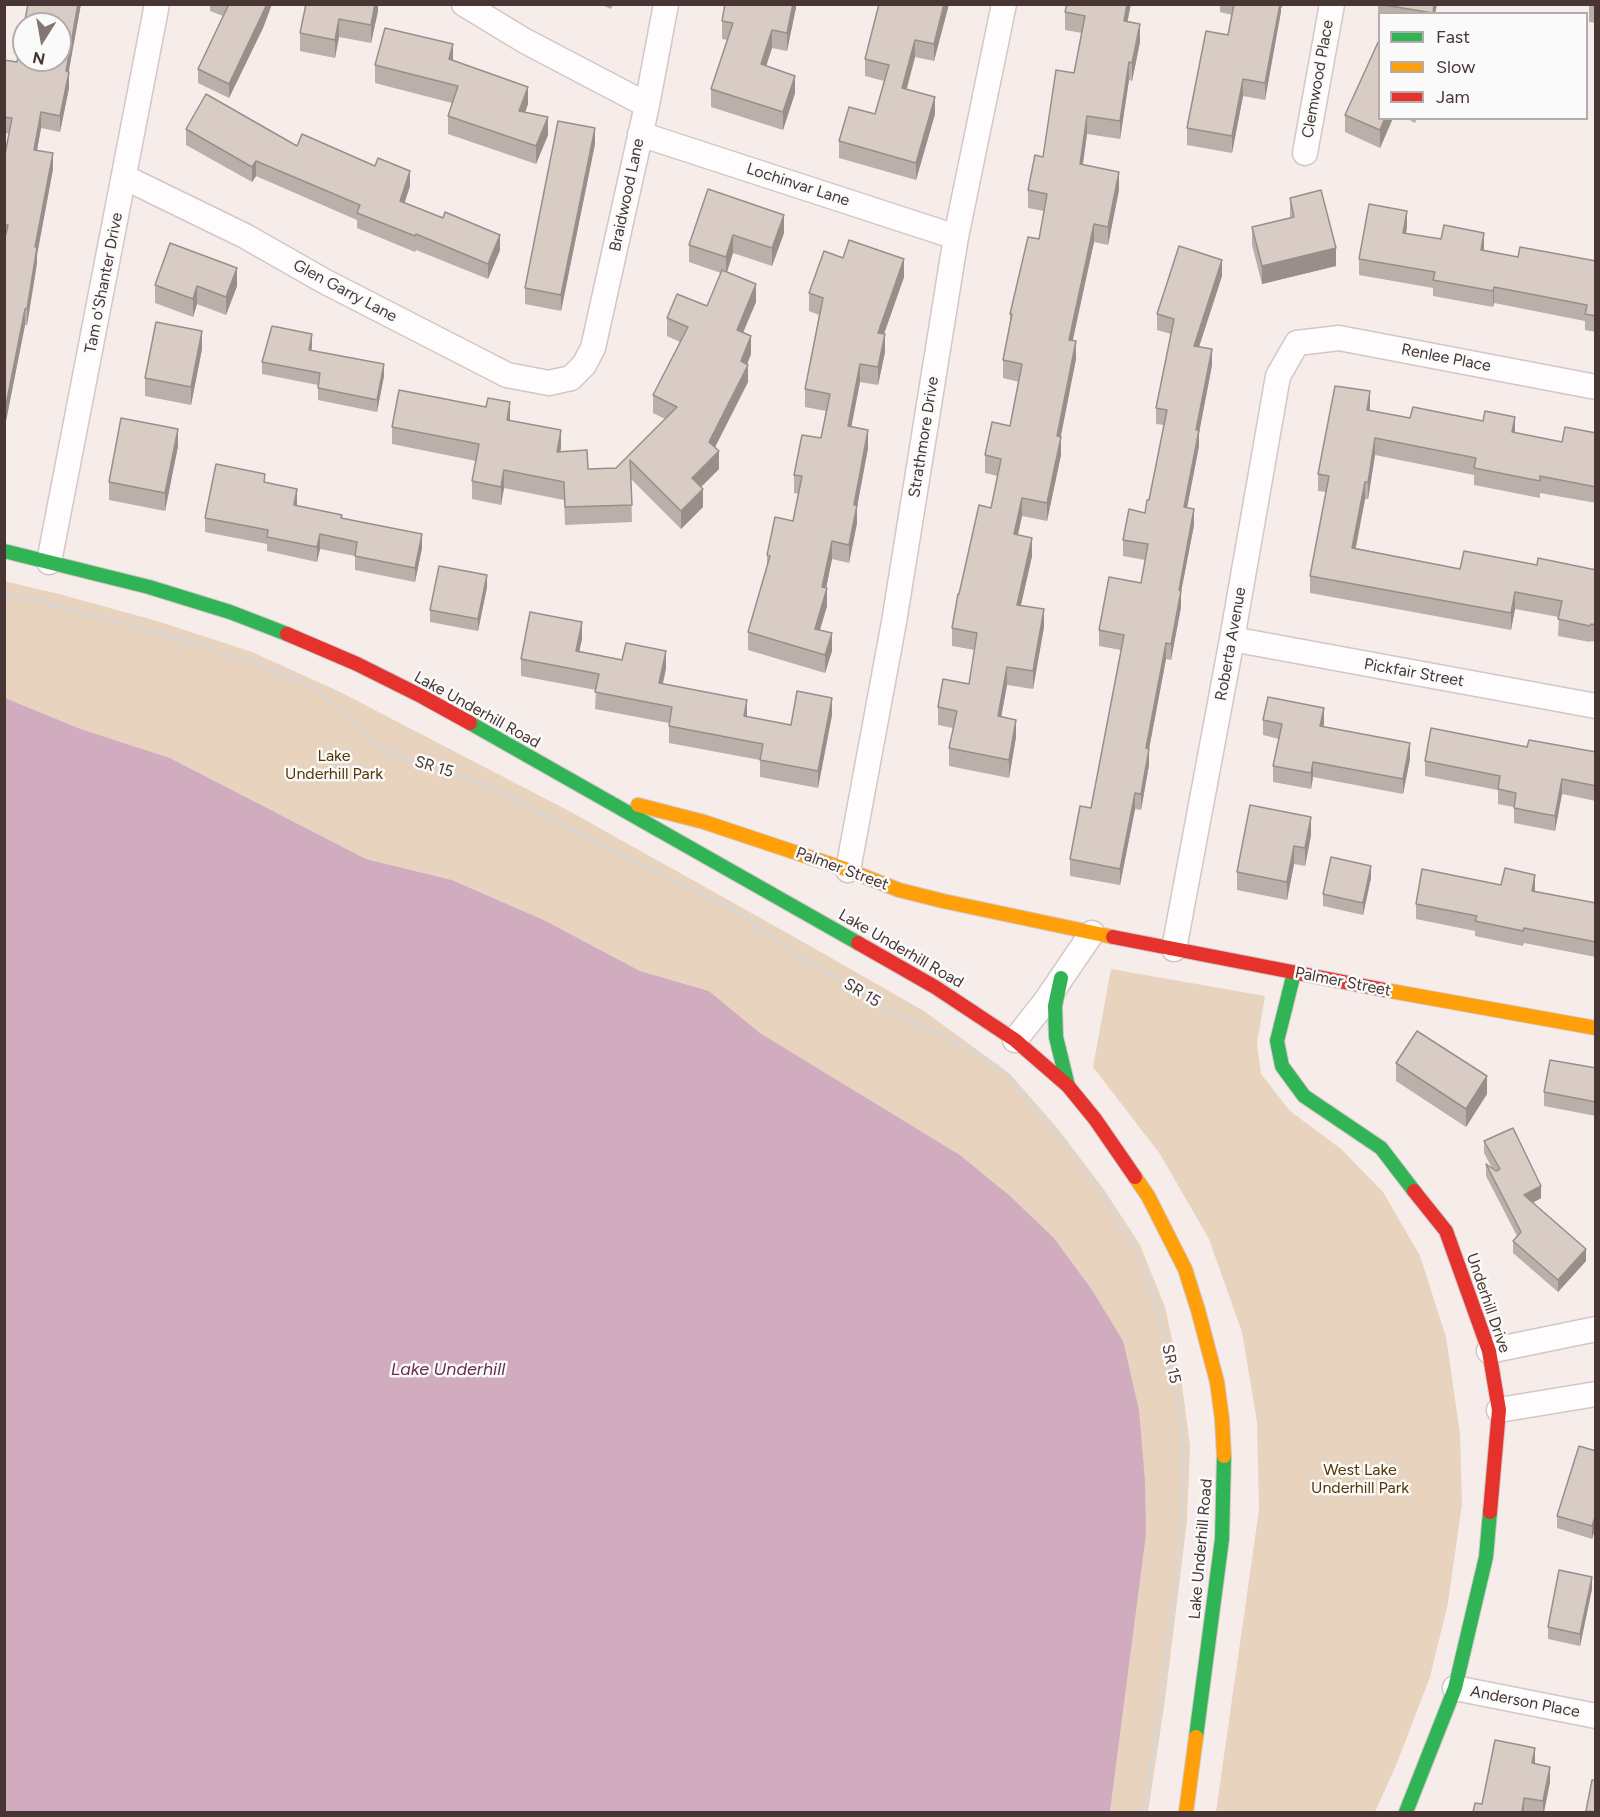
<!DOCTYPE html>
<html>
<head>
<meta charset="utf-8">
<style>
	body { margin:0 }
	#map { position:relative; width:1600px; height:1817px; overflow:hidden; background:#f6ecea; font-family:Figtree,sans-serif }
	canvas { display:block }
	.frame { position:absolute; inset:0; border:6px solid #473633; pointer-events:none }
	.legend { position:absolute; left:1378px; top:12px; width:210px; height:108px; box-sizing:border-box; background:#fafafa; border:2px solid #b2acaa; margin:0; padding:8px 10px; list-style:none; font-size:18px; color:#473633 }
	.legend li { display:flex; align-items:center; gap:12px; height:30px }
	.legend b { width:30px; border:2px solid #b2acaa }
	.north { position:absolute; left:12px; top:12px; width:60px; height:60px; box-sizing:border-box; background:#fafafa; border:2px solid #b2acaa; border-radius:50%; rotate:191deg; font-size:16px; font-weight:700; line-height:24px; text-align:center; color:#473633 }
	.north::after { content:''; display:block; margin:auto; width:21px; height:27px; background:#847673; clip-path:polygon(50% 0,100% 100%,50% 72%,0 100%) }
</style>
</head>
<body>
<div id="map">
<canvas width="1600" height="1817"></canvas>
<div class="frame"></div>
<ul class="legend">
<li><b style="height:8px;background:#30b455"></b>Fast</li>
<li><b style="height:8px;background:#ff9f0a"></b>Slow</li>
<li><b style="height:8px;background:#e5322d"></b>Jam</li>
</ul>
<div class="north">N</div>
</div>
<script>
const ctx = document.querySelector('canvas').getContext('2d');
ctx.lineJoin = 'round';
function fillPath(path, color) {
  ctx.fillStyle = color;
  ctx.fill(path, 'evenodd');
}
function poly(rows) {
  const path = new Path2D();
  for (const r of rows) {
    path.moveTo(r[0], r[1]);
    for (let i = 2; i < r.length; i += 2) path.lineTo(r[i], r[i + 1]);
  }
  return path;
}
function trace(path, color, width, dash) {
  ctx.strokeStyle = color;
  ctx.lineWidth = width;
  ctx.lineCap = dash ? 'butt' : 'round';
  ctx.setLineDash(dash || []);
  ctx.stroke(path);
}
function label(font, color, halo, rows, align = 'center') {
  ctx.font = font + ' Figtree,sans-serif';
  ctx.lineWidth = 5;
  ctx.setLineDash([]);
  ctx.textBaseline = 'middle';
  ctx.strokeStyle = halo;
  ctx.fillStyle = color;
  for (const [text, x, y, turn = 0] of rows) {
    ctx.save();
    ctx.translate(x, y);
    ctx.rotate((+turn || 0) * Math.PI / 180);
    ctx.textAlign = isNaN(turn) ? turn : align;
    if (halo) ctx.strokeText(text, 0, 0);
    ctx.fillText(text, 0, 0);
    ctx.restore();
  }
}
const green = poly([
	[4,581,59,594,157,621,252,652,340,692,571,812,796,938,924,1011,1010,1074,1058,1129,1105,1191,1140,1245,1165,1307,1182,1385,1190,1446,1187,1520,1165,1700,1148,1812,1110,1812,1146,1535,1053,1237,1009,1195,960,1155,760,1033,709,991,640,971,546,921,452,880,366,859,170,758,81,729,5,698],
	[1111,969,1265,996,1257,1043,1261,1074,1290,1111,1341,1149,1383,1192,1420,1256,1446,1337,1460,1434,1462,1504,1448,1603,1430,1677,1397,1763,1375,1812,1216,1812,1259,1510,1257,1422,1242,1332,1209,1239,1160,1154,1093,1067]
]);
const water = poly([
	[5,698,81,729,170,758,366,859,452,880,546,921,640,971,709,991,760,1033,960,1155,1009,1195,1053,1237,1092,1290,1123,1341,1139,1410,1145,1481,1146,1535,1110,1812,5,1812]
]);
const path = poly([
	[4,593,93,615,185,640,282,673,315,688,370,740,401,757,466,777,505,794,674,882,721,903,742,915,788,948,892,1012,962,1045,1000,1068,1022,1091,1099,1189,1132,1244,1153,1293,1169,1351,1183,1428,1184,1484,1175,1586,1145,1812]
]);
const street = poly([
	[464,4,525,41,647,105],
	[640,134,956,237],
	[1305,153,1332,4],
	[124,177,245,236,324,281,507,375,549,383,571,378,584,365,593,348,647,105,666,4],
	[49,562,157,4],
	[1232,639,1596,706],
	[848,870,894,622,956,237,1004,4],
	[1174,949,1232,639,1278,376,1297,343,1339,338,1596,387],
	[1015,1040,1045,1002,1092,933],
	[1489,1351,1596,1329],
	[1499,1410,1596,1394],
	[1455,1688,1596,1716]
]);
const fast = poly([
	[4,551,149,587,230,612,287,634],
	[470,723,858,943],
	[1294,973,1277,1041,1282,1066,1304,1096,1381,1148,1414,1191],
	[1061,978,1055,1006,1056,1037,1068,1086],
	[1196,1737,1222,1539,1224,1456],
	[1406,1812,1455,1688,1486,1557,1490,1512]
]);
const slow = poly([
	[638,805,704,822,848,870,899,890,943,901,1113,937],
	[1385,990,1596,1028],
	[1135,1177,1148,1196,1185,1269,1198,1310,1217,1382,1222,1419,1224,1456],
	[1186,1812,1196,1737]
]);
const jam = poly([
	[287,634,357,664,421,696,470,723],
	[1113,937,1385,990],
	[858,943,935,987,1015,1040,1068,1086,1095,1119,1135,1177],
	[1414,1191,1446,1231,1489,1351,1499,1410,1490,1512]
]);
const wall = poly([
	[28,4,81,4,68,72,69,88,60,132,41,128,37,150,53,169,37,255,37,263,27,325,25,325,4,431,4,159,10,134,4,133,4,60,17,62],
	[210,4,272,4,263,28,229,98,198,83,198,69,223,16,210,11],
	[378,4,378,11,371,43,339,37,335,58,300,51,300,33],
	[600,4,613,4,611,9],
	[796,4,787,51,772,48,766,66,795,93,783,130,711,107,711,89,728,40,722,39,722,21],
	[879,4,949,4,934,61,915,57,907,89,935,114,916,180,839,158,839,141,875,114,884,81,865,76,865,59],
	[1220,4,1283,4,1282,8,1281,8,1265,100,1243,96,1232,153,1187,145,1187,128,1228,35,1232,15,1220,12],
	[1378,4,1437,4,1435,14,1380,14,1380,23,1378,23],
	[1589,4,1596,4,1596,23,1589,22],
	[1065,12,1127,21,1140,42,1132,81,1129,80,1120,139,1087,134,1083,165,1119,190,1108,245,1094,242,1072,340,1076,359,1060,437,1061,455,1047,521,1022,516,1018,535,1032,556,1021,605,1044,627,1033,689,1007,685,1001,717,1016,737,1009,778,949,766,949,748,953,728,938,725,938,707,969,684,975,650,952,646,952,628,959,594,991,508,998,476,985,473,985,455,1010,426,1019,382,1003,378,1003,360,1010,321,1010,314,1039,239,1044,211,1028,208,1028,190,1043,157,1074,73,1082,33,1065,30],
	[453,61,528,104,525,112,548,135,536,164,448,134,448,116,452,103,375,83,375,65],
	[1345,115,1380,118,1393,118,1380,148,1345,132],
	[1406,118,1417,118,1415,123],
	[186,129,297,146,410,186,404,203,500,250,488,279,416,250,415,252,357,228,357,220,256,176,252,182,186,145],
	[595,144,561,311,525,304,525,288],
	[708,189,784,233,772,266,733,253,727,272,756,302,743,332,751,354,747,364,748,382,715,447,719,469,701,487,703,507,681,529,631,479,632,522,565,525,564,500,504,488,501,505,472,499,472,481,476,461,392,444,392,427,510,420,561,448,560,451,588,469,616,468,665,419,653,413,653,395,680,342,667,336,667,318,707,306,721,273,689,262,689,245],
	[1290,198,1336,266,1262,284,1252,245,1252,227,1290,218],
	[1407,227,1406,233,1518,257,1596,261,1596,332,1585,330,1585,321,1494,303,1493,307,1433,296,1433,288,1359,275,1359,259],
	[843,258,904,277,884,334,885,352,878,385,860,382,851,427,868,448,857,507,857,523,849,563,832,559,826,588,827,606,820,630,832,651,825,673,748,650,748,632,767,568,767,555,793,521,799,494,794,493,794,475,821,438,826,411,805,407,805,389,819,315,809,311,809,293],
	[1222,276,1199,347,1212,365,1199,433,1199,446,1187,508,1194,525,1181,592,1181,607,1171,660,1166,659,1149,749,1149,765,1141,810,1135,809,1120,885,1070,876,1070,859,1091,808,1121,650,1099,646,1099,630,1141,583,1145,560,1123,556,1123,540,1145,513,1149,500,1164,425,1156,424,1156,408,1171,334,1157,330,1157,314],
	[155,285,237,286,226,315,197,304,193,317,155,303],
	[312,346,312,350,384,376,377,412,318,400,318,385,262,374,262,362],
	[202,349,191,405,145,396,145,378],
	[1370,408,1369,410,1410,418,1515,433,1562,442,1596,433,1596,503,1540,493,1540,498,1474,485,1474,475,1375,455,1368,499,1365,499,1356,548,1460,569,1537,565,1596,570,1596,642,1591,641,1590,642,1558,636,1559,617,1515,609,1511,630,1310,593,1310,576,1326,492,1318,491,1318,474],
	[178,446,165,511,109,500,109,482],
	[265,482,297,503,297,506,342,518,422,548,415,582,355,570,355,556,320,549,317,562,267,551,267,544,205,532,205,518],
	[487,587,478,631,430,622,430,610],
	[582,639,579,651,666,668,663,684,747,717,791,725,832,715,818,788,760,777,760,760,669,743,669,723,595,709,596,690,521,676,521,659],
	[1263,720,1324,724,1323,726,1410,759,1403,794,1313,777,1311,789,1273,782,1273,766,1279,739,1263,735],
	[1527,747,1596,752,1596,801,1562,794,1555,831,1514,823,1514,807,1498,804,1498,790,1425,776,1425,761],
	[1311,835,1305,866,1294,864,1287,900,1237,890,1237,872],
	[1371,878,1363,915,1323,906,1323,894],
	[1501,885,1535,890,1535,891,1596,903,1596,957,1524,943,1523,946,1475,936,1475,931,1416,919,1416,904],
	[1396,1063,1487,1094,1466,1127,1396,1081],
	[1596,1068,1596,1116,1544,1106,1544,1092],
	[1484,1141,1541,1198,1533,1203,1586,1261,1558,1292,1513,1253,1513,1241,1517,1236,1486,1176,1486,1164,1492,1168,1484,1153],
	[1596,1451,1596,1526,1592,1539,1557,1528,1557,1516],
	[1592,1589,1580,1646,1548,1639,1548,1627],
	[1535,1764,1550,1782,1544,1812,1473,1812]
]);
const shadedWall = poly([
	[78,4,81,4,66,87,66,71],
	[267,4,272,4,263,28,229,98,229,84],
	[375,4,378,4,378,11,371,43,371,25],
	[793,4,796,4,796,8,787,51,787,33],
	[944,4,949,4,934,61,934,44],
	[1127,4,1131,4,1124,39,1124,21],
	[1280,4,1281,4,1281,12,1265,100,1265,83],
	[1434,4,1437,4,1435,14,1433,14],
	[339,19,339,37,335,58,335,40],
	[1140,24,1140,42,1132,81,1132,63],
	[772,30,772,48,761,82,761,64],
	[915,40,915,57,902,105,902,88],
	[453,44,453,62,449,59],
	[1129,62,1129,80,1120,139,1120,121],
	[69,72,69,88,60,132,60,116],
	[795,76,795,93,783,130,783,112],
	[1243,79,1243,96,1232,153,1232,136],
	[528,87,528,104,519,129,519,111],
	[935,97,935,114,916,180,916,163],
	[41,112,41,128,34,166,34,150],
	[1087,116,1087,134,1080,182,1080,164],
	[548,117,548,135,536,164,536,146],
	[1385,118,1393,118,1380,148,1380,130],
	[595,128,595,144,561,311,561,295],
	[53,153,53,169,37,255,37,263,27,325,27,309,35,247],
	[256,161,256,176,252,182,252,167],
	[410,171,410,186,400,217,400,201],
	[1119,172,1119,190,1108,245,1108,227],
	[1407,211,1407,227,1403,249,1403,233],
	[784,215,784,233,772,266,772,248],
	[1094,224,1094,242,1069,358,1069,340],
	[1484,233,1484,249,1481,266,1481,250],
	[500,235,500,250,488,279,488,264],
	[733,235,733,253,726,275,726,257],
	[1336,248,1336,266,1262,284,1262,266],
	[904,259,904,277,878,351,878,333],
	[1222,260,1222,276,1194,362,1194,346],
	[237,268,237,286,226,315,226,297],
	[756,284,756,302,737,347,737,330],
	[197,286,197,304,193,317,193,299],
	[1494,287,1494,303,1493,307,1493,291],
	[25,309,25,325,4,431,4,415],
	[202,331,202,349,191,405,191,387],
	[312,334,312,346,309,362,309,350],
	[885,334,885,352,878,385,878,367],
	[751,336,751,354,743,375,748,365,748,382,709,459,709,442],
	[1076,341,1076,359,1059,446,1061,437,1061,455,1047,521,1047,503,1057,436],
	[1212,349,1212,365,1199,433,1199,446,1184,523,1184,507,1196,430],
	[384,364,384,376,377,412,377,400],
	[860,364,860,382,848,444,848,426],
	[1370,391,1370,408,1367,427,1367,410],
	[510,402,510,420,507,420],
	[1515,417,1515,434,1512,432],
	[178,429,178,446,165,511,165,493],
	[561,430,561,448,557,469,557,452],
	[868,430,868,448,857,507,857,523,849,563,849,545,854,505],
	[1375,438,1375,455,1368,499,1368,482],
	[719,451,719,469,692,496,692,478],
	[504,470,504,488,501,505,501,487],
	[1365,482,1365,499,1352,565,1352,548],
	[297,489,297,503,294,520,294,505],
	[703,489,703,507,681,529,681,511],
	[1022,498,1022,516,1014,552,1014,534],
	[1194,509,1194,525,1181,592,1181,607,1171,660,1171,644,1179,590],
	[320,534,320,549,317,562,317,547],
	[422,534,422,548,415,582,415,568],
	[1032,538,1032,556,1017,622,1017,605],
	[832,541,832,559,823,603,827,588,827,606,815,646,815,629,822,587],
	[487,575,487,587,478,631,478,619],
	[1515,592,1515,609,1511,630,1511,613],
	[1044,609,1044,627,1033,689,1033,671],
	[582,622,582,639,576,667,576,651],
	[832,633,832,651,825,673,825,655],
	[1166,643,1166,659,1146,765,1146,748],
	[666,651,666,668,659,700,659,683],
	[1007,667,1007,685,998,734,998,716],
	[832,698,832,715,818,788,818,771],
	[747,700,747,717,744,716],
	[1324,708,1324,724,1320,741,1320,726],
	[1016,720,1016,737,1009,778,1009,760],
	[1410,743,1410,759,1403,794,1403,779],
	[1149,749,1149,765,1141,810,1141,794],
	[1313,762,1313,777,1311,789,1311,773],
	[1562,779,1562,794,1555,831,1555,816],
	[1135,793,1135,809,1120,885,1120,869],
	[1311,817,1311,835,1305,866,1305,848],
	[1294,846,1294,864,1287,900,1287,882],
	[1371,866,1371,878,1363,915,1363,903],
	[1535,875,1535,890,1532,905,1532,891],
	[1487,1076,1487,1094,1466,1127,1466,1109],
	[1541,1186,1541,1198,1524,1207,1524,1195],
	[1586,1249,1586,1261,1558,1292,1558,1280],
	[1596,1514,1596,1526,1592,1539,1592,1526],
	[1592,1577,1592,1589,1580,1646,1580,1634],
	[1535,1748,1535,1763,1532,1778,1532,1763],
	[1550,1767,1550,1782,1544,1812,1543,1812,1543,1801],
	[1524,1798,1524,1812,1522,1812]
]);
const building = poly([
	[28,4,78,4,66,71,69,72,60,116,41,112,34,150,53,153,35,247,37,247,27,309,25,309,4,415,4,242,8,225,4,225,4,159,12,118,4,117,4,60,17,62,28,4],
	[24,24,60,24,60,60,24,60,24,24],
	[229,4,267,4,229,84,198,69,229,4],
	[306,4,375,4,371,25,339,19,335,40,300,33,306,4],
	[725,4,793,4,787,33,772,30,761,64,795,76,783,112,711,89,733,23,722,21,725,4],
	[879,4,944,4,934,44,915,40,902,88,935,97,916,163,839,141,849,107,875,114,889,65,865,59,879,4],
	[1067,4,1127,4,1124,21,1140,24,1132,63,1129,62,1120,121,1087,116,1080,164,1119,172,1108,227,1094,224,1069,340,1076,341,1057,436,1061,437,1047,503,1022,498,1014,534,1032,538,1017,605,1044,609,1033,671,1007,667,998,716,1016,720,1009,760,949,748,957,711,938,707,943,679,969,684,977,633,952,628,958,594,959,594,979,505,991,508,1001,459,985,455,992,422,1010,426,1022,364,1003,360,1012,314,1010,314,1028,237,1039,239,1047,194,1028,190,1035,155,1043,157,1056,70,1074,73,1085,16,1065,12,1067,4],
	[1234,4,1280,4,1265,83,1243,79,1232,136,1187,128,1206,31,1228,35,1234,4],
	[1378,4,1434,4,1433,13,1378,4],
	[385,28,453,44,449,59,528,87,519,111,548,117,536,146,448,116,458,86,375,65,385,28],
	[1380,38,1380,118,1385,118,1380,130,1345,115,1380,38],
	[206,94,297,146,302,134,375,166,378,158,410,171,400,201,443,218,445,212,500,235,488,264,416,234,415,236,357,213,360,205,256,161,252,167,186,129,206,94],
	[558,121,595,128,561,295,525,288,558,121],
	[708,189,784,215,772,248,733,235,726,257,689,245,708,189],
	[1321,190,1336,248,1262,266,1252,227,1294,217,1290,198,1321,190],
	[1369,204,1407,211,1403,233,1441,239,1444,225,1484,233,1481,250,1518,257,1520,247,1596,261,1596,316,1585,314,1587,305,1494,287,1493,291,1433,280,1435,272,1359,259,1369,204],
	[849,240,904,259,878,333,885,334,878,367,860,364,848,426,868,430,854,505,857,505,849,545,832,541,822,587,827,588,815,629,832,633,825,655,748,632,770,556,767,555,775,517,793,521,802,476,794,475,802,435,821,438,830,394,805,389,823,298,809,293,824,251,843,258,849,240],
	[170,243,237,268,226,297,197,286,193,299,155,285,170,243],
	[1179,246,1222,260,1194,346,1212,349,1196,430,1199,430,1184,507,1194,509,1179,590,1181,591,1171,644,1166,643,1146,748,1149,749,1141,794,1135,793,1120,869,1070,859,1080,806,1091,808,1124,635,1099,630,1109,577,1141,583,1148,544,1123,540,1129,509,1145,513,1147,500,1149,500,1167,410,1156,408,1174,319,1157,314,1179,246],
	[722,270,756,284,737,330,751,336,741,361,748,365,709,442,719,451,692,478,703,489,681,511,630,460,632,505,565,507,564,482,504,470,501,487,472,481,479,444,392,427,399,390,486,407,488,398,510,402,507,420,561,430,557,452,587,450,588,469,616,468,677,407,653,395,688,327,667,318,677,294,707,306,722,270],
	[156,322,202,331,191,387,145,378,156,322],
	[272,326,312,334,309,350,384,364,377,400,318,388,320,373,262,362,272,326],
	[1335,386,1370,391,1367,410,1410,418,1413,407,1483,421,1485,411,1515,417,1512,432,1562,442,1565,427,1596,433,1596,487,1540,476,1540,481,1474,468,1476,458,1375,438,1368,482,1365,482,1352,548,1460,569,1464,551,1537,565,1538,558,1596,570,1596,625,1591,624,1590,626,1558,619,1562,601,1515,592,1511,613,1310,576,1329,476,1318,474,1335,386],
	[121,418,178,429,165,493,109,482,121,418],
	[216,464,265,474,264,482,297,489,294,505,342,515,341,518,422,534,415,568,355,556,357,542,320,534,317,547,267,537,268,530,205,518,216,464],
	[439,566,487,575,478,619,430,610,439,566],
	[530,612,582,622,576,651,622,660,626,643,666,651,659,683,747,700,744,716,791,725,797,691,832,698,818,771,760,760,763,744,669,726,672,707,595,692,599,674,521,659,530,612],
	[1268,697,1324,708,1320,726,1410,743,1403,779,1313,762,1311,773,1273,766,1282,724,1263,720,1268,697],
	[1431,728,1527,747,1529,740,1596,752,1596,786,1562,779,1555,816,1514,808,1516,793,1498,789,1500,776,1425,761,1431,728],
	[1250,805,1311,817,1305,848,1294,846,1287,882,1237,872,1250,805],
	[1331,857,1371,866,1363,903,1323,894,1331,857],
	[1505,868,1535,875,1532,891,1596,903,1596,942,1524,928,1523,931,1475,921,1477,916,1416,904,1422,869,1501,885,1505,868],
	[1417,1031,1487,1076,1466,1109,1396,1063,1417,1031],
	[1550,1060,1596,1068,1596,1102,1544,1092,1550,1060],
	[1513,1128,1541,1186,1524,1195,1586,1249,1558,1280,1513,1241,1521,1232,1486,1164,1496,1171,1500,1169,1484,1141,1513,1128],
	[1579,1446,1596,1451,1596,1514,1592,1526,1557,1516,1579,1446],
	[1559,1570,1592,1577,1580,1634,1548,1627,1559,1570],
	[1495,1740,1535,1748,1532,1763,1550,1767,1543,1801,1524,1798,1522,1812,1473,1812,1475,1803,1482,1804,1495,1740],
	[1592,1780,1596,1780,1596,1812,1586,1811,1592,1780]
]);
const streetNames = [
	["Clemwood Place",1318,79,-80],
	["Lochinvar Lane",798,185,18],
	["Braidwood Lane",627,195,-78],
	["Tam o'Shanter Drive",104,283,-79],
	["Glen Garry Lane",345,291,28],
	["Renlee Place",1446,358,11],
	["Strathmore Drive",924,437,-81],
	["Roberta Avenue",1231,644,-80],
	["Pickfair Street",1414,673,10],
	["Lake Underhill Road",477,710,29],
	["SR 15",434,767,17],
	["Palmer Street",842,869,20],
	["Lake Underhill Road",901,949,30],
	["Palmer Street",1343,982,11],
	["SR 15",862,993,32],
	["Underhill Drive",1488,1303,71],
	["SR 15",1171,1364,78],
	["Lake Underhill Road",1201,1549,-85],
	["Anderson Place",1525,1702,11]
];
const parkNames = [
	["Lake",334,756],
	["Underhill Park",334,774],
	["West Lake",1360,1470],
	["Underhill Park",1360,1488]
];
const waterNames = [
	["Lake Underhill",448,1370]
];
fillPath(green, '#e7d3be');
fillPath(water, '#d1acbe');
trace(street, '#d3c7c5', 27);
trace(fast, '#d3c7c5', 16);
trace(slow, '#d3c7c5', 16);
trace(jam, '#d3c7c5', 16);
trace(path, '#d9d6d6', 4, [6, 3]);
trace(street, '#fefcfc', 24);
trace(fast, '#30b455', 14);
trace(slow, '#ff9f0a', 14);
trace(jam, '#e5322d', 14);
fillPath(wall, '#bbafa9');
fillPath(shadedWall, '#988f8a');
fillPath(building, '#d9ccc5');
trace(building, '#988f8a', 1.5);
label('16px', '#473633', '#fafafa', streetNames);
label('16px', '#553600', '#fafafa', parkNames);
label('italic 18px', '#692d52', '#fafafa', waterNames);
</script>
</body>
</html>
